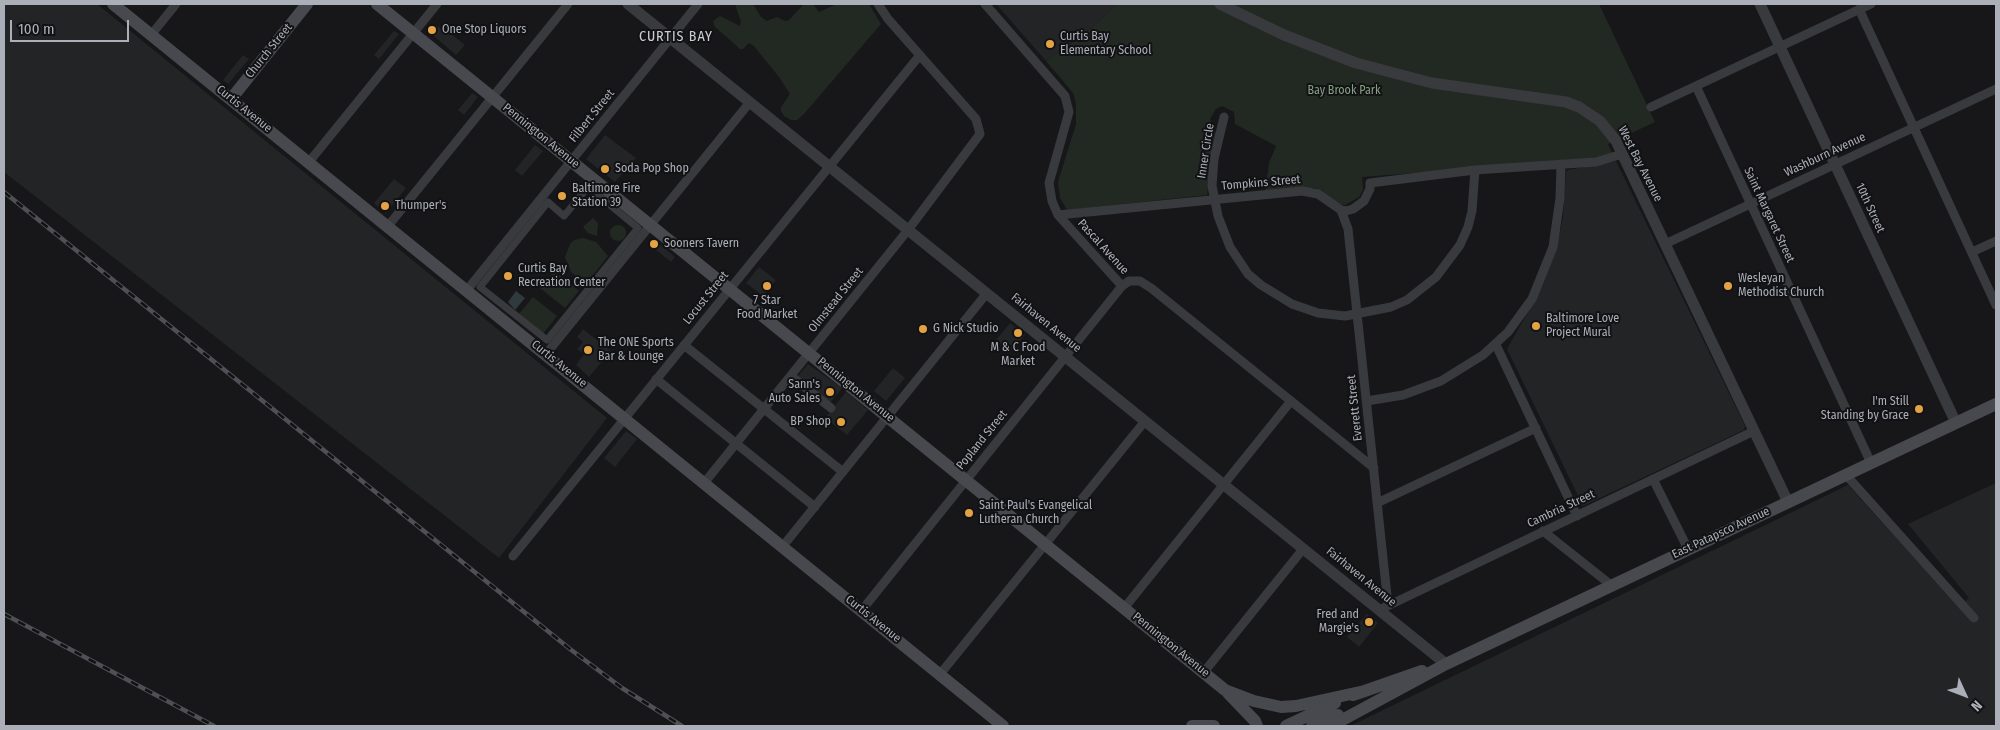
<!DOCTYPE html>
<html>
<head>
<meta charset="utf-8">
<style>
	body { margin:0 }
	#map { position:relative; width:2000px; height:730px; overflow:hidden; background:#171719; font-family:"Fira Sans Condensed",sans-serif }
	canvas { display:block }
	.frame { position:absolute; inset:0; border:5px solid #abafb8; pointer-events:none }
	.north { position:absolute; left:1940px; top:670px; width:50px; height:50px; -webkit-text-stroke:4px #121214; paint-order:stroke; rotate:133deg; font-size:14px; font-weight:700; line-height:20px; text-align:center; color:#abafb8 }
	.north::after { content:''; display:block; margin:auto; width:18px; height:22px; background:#abafb8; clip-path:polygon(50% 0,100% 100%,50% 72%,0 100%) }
	.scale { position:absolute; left:10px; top:20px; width:119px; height:22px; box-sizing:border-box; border:2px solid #abafb8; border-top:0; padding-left:6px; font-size:15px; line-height:18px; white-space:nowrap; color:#abafb8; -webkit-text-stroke:4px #121214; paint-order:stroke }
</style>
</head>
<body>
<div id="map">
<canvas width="2000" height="730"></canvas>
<div class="frame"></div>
<div class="north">N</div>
<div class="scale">100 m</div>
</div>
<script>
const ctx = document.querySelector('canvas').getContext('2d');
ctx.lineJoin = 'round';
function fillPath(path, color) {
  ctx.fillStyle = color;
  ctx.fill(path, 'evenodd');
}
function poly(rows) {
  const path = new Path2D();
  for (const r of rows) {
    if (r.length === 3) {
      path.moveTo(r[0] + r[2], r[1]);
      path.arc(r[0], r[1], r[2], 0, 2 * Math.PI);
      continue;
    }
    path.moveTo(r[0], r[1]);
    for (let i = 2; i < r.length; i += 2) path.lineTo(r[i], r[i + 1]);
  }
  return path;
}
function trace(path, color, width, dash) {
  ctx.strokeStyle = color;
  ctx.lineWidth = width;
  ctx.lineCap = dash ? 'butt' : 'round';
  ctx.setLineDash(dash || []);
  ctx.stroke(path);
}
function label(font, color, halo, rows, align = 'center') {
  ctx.font = font + ' "Fira Sans Condensed",sans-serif';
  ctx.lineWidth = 4;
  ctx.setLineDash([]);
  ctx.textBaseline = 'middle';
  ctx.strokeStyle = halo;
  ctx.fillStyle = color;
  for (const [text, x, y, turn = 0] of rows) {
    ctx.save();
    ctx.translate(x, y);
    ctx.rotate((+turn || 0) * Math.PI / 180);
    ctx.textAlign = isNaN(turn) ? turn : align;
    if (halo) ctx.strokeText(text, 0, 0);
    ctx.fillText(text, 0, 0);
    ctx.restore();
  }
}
const built = poly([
	[4,4,97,4,607,418,499,558,4,172],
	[996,4,1117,4,1091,28,1046,61],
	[432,25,445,29,465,45,456,55,428,31],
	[394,31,399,34,379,59,374,55],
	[243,55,249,59,228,84,223,80],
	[472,93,478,97,464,115,458,110],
	[605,135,636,158,615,182,586,159],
	[535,145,543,151,522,176,515,170],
	[1616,161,1745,426,1744,430,1583,506,1507,349,1534,302,1556,248,1563,218,1566,172,1568,170],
	[394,179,406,188,386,213,374,203],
	[653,239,675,257,671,262,649,244],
	[759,267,776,280,763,296,746,283],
	[1010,323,1025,335,1010,353,996,340],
	[583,329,611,351,589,377,576,365,584,354,577,349,583,342,577,337],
	[808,364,842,388,830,403,797,377],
	[893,368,905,378,886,401,874,391],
	[846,392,868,410,847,435,825,418],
	[626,431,637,439,615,467,604,458],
	[1996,483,1996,726,1350,726,1848,485,1959,607,1969,598,1908,524],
	[1367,614,1378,623,1359,647,1347,637]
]);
const green = poly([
	[735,4,753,4,761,17,767,21,777,17,785,21,789,20,804,4,813,4,819,12,837,4,869,4,881,24,804,114,797,120,791,120,784,116,781,111,781,107,790,94,779,77,754,46,749,43,743,49,740,49,715,27,713,21,720,16,740,26,741,22],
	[1117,4,1599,4,1655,122,1608,144,1612,153,1593,159,1362,177,1363,190,1359,197,1345,205,1338,204,1315,188,1265,192,1269,163,1276,146,1235,124,1234,112,1222,106,1216,109,1210,119,1216,133,1207,195,1067,210,1060,198,1058,182,1076,124,1076,103,1073,93,1046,61,1091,28],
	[593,218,598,223,597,236,588,233,583,227],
	[618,233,8],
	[583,238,596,242,608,256,586,284,571,272,565,257,570,244,574,240],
	[554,271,579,291,565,308,540,288],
	[533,297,557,316,542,335,517,316]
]);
const water = poly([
	[516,291,525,298,515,310,508,302]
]);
const pedestrian = poly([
	[588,187,638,228,547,340,480,287,548,202,564,216,588,187]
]);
const minor = poly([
	[985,4,1065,96,1069,112,1049,183,1052,201,1058,215,1122,286],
	[1859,9,1996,305],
	[151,35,176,4],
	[1696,86,1871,463],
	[1651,107,1871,4],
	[1224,117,1214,159,1212,186,1218,216,1230,247,1248,274,1261,285,1292,304,1318,313,1345,316,1391,307,1407,300,1436,277,1460,245,1468,227,1472,211,1475,170],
	[309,162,437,4],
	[1341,210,1348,229,1388,605],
	[1058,215,1302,191,1318,194,1341,210,1346,211,1353,209,1364,201,1370,189,1370,183,1475,170,1596,162,1622,154],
	[388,226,568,4],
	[1665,244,1996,89],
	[1972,252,1996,241],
	[467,290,698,4],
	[684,345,843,472],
	[1496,345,1577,516],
	[546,354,750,102],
	[791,376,831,408],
	[656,379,815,507],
	[1367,401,1403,395,1441,381,1483,355,1508,332,1532,299,1553,247,1560,198,1561,164],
	[1846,475,1974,618],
	[1653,479,1688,549],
	[705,482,908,230,980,134,976,119,888,19,878,4],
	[1377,503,1536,428],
	[1543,531,1611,585],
	[783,546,987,293],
	[513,556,920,55],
	[1125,607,1291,401],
	[862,610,1122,286,1129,281,1140,281,1151,288,1374,468],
	[1379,610,1754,431],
	[1204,672,1303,549],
	[941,673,1145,421]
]);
const tertiary = poly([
	[628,4,1446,664],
	[1220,4,1284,35,1356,63,1432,83,1566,102,1579,107,1600,121,1616,141,1788,502],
	[1760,4,1956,423]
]);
const secondary = poly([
	[113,4,1003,726],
	[377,4,1225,690,1254,701,1281,707,1296,706,1360,692],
	[231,99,307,4],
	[1228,693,1255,721,1257,726],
	[1353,695,1422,671],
	[1192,726,1214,726],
	[1286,726,1335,703],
	[1312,726,1338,715],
	[1331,726,1446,664,1996,404]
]);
const rail = poly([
	[4,192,570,649,622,688,682,726],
	[4,614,214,726]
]);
const markers = [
	[432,30,5,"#e3a345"],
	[1050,44,5,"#e3a345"],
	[605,169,5,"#e3a345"],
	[562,196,5,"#e3a345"],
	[385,206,5,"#e3a345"],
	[654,244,5,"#e3a345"],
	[508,276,5,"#e3a345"],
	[767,286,5,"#e3a345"],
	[1728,286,5,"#e3a345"],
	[1536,326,5,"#e3a345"],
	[923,329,5,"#e3a345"],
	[1018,333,5,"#e3a345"],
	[588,350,5,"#e3a345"],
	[830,392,5,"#e3a345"],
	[1919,409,5,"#e3a345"],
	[841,422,5,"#e3a345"],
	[969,513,5,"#e3a345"],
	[1369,622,5,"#e3a345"]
];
const poiNames = [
	["One Stop Liquors",442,30],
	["Curtis Bay",1060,37],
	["Elementary School",1060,51],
	["Soda Pop Shop",615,169],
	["Baltimore Fire",572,189],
	["Station 39",572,203],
	["Thumper's",395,206],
	["Sooners Tavern",664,244],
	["Curtis Bay",518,269],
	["Recreation Center",518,283],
	["Wesleyan",1738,279],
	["Methodist Church",1738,293],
	["7 Star",767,301,"center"],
	["Food Market",767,315,"center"],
	["Baltimore Love",1546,319],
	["Project Mural",1546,333],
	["G Nick Studio",933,329],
	["The ONE Sports",598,343],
	["Bar & Lounge",598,357],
	["M & C Food",1018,348,"center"],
	["Market",1018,362,"center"],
	["Sann's",820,385,"right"],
	["Auto Sales",820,399,"right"],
	["I'm Still",1909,402,"right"],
	["Standing by Grace",1909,416,"right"],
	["BP Shop",831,422,"right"],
	["Saint Paul's Evangelical",979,506],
	["Lutheran Church",979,520],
	["Fred and",1359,615,"right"],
	["Margie's",1359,629,"right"]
];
const streetNames = [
	["Church Street",269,51,-51],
	["Curtis Avenue",244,109,39],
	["Filbert Street",592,116,-51],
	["Pennington Avenue",541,136,39],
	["Inner Circle",1206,151,-81],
	["Washburn Avenue",1825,155,-25],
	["West Bay Avenue",1640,164,63],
	["Tompkins Street",1261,183,-5],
	["10th Street",1870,208,65],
	["Saint Margaret Street",1769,215,65],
	["Pascal Avenue",1103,247,48],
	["Locust Street",706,298,-51],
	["Olmstead Street",836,300,-51],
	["Fairhaven Avenue",1046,323,39],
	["Curtis Avenue",559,364,39],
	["Pennington Avenue",856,390,39],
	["Everett Street",1355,408,-96],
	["Popland Street",982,440,-51],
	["Cambria Street",1561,509,-25],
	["East Patapsco Avenue",1721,533,-25],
	["Fairhaven Avenue",1361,577,39],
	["Curtis Avenue",873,619,39],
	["Pennington Avenue",1171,645,39]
];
const parkNames = [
	["Bay Brook Park",1344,91]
];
const neighbourhoodNames = [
	["CURTIS BAY",676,37]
];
fillPath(built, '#232426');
fillPath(green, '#222922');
fillPath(water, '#30393e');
trace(pedestrian, '#393a3e', 7);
trace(minor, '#393a3e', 9);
trace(tertiary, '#393a3e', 11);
trace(secondary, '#47494e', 12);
trace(rail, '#4e5055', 4.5);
trace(rail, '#121214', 2.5, [8]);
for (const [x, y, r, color] of markers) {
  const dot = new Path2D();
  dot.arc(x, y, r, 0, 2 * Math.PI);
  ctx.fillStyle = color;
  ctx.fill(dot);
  trace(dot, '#121214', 2);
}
label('12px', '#abafb8', '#121214', poiNames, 'left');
label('12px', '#abafb8', '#121214', streetNames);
label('12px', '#83a183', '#121214', parkNames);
ctx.letterSpacing = '1px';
label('14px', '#cbced4', '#121214', neighbourhoodNames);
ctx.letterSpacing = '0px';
</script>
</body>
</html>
